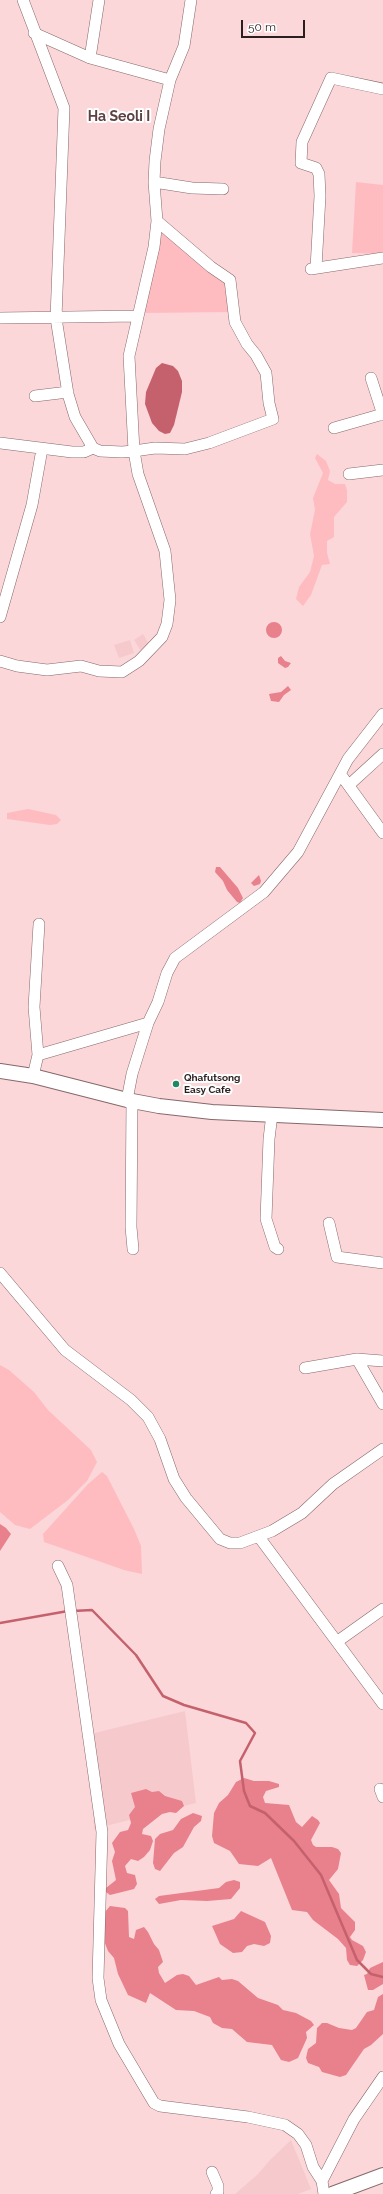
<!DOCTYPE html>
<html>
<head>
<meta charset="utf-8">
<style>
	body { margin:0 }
	#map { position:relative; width:383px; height:2194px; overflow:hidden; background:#fbd7d9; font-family:Raleway,sans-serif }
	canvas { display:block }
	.scale { position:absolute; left:241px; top:20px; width:64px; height:18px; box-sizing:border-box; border:2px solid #2a1e1e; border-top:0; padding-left:5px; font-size:12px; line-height:14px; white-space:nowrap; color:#2a1e1e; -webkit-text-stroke:3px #fff; paint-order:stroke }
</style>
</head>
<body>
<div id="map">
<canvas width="383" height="2194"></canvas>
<div class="scale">50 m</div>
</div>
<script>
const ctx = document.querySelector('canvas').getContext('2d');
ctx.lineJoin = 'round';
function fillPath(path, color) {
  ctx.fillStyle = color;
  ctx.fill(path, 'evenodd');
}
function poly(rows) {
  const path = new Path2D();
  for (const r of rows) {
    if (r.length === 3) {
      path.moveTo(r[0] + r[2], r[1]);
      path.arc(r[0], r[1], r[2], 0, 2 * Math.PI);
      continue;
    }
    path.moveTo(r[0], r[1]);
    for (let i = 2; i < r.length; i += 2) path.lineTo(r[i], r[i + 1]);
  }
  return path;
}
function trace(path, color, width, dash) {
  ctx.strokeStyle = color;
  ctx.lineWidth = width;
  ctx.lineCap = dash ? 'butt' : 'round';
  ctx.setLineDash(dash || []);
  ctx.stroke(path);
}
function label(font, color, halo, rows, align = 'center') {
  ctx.font = font + ' Raleway,sans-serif';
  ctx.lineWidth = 4;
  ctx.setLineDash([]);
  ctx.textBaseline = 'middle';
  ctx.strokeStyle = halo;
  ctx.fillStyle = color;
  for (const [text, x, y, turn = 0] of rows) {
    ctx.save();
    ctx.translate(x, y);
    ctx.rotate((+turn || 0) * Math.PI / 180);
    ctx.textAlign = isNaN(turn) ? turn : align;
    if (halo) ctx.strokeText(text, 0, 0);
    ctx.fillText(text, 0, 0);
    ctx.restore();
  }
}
const built = poly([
	[143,634,150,646,141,651,134,640],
	[130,640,134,653,119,658,114,645],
	[185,1711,196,1803,94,1829,93,1794,82,1736],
	[291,2140,311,2189,298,2194,235,2194,258,2174,270,2160]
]);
const green = poly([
	[356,182,383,185,383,254,352,253],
	[163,230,228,284,231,312,143,313],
	[317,454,326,461,330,471,328,480,335,484,345,484,347,490,347,502,334,517,334,537,327,541,327,553,330,564,322,565,311,595,303,606,296,599,299,587,310,572,314,556,310,534,315,510,313,498,323,473,315,458],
	[28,809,56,815,61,820,57,824,50,825,7,819,7,813],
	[0,1365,9,1370,34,1392,48,1410,91,1450,97,1462,87,1481,68,1500,30,1529,15,1525,0,1512],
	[102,1472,107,1476,134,1529,141,1546,142,1574,124,1570,44,1542,43,1534,88,1484]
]);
const forest = poly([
	[274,630,8],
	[281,656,285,661,291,663,288,667,285,668,278,663,278,658],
	[288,686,291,690,284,695,279,702,271,701,269,694,281,692],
	[216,867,220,867,238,888,243,898,240,903,237,902,227,890,223,881,215,872],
	[259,875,261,881,260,884,254,886,251,883],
	[0,1524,6,1528,11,1534,0,1551],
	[244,1778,254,1781,269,1781,279,1784,279,1787,266,1791,263,1797,265,1803,289,1805,296,1822,302,1827,312,1816,318,1820,320,1823,311,1840,313,1845,316,1847,332,1847,338,1849,341,1853,338,1869,329,1880,339,1894,341,1908,355,1922,355,1930,350,1937,352,1940,363,1946,366,1952,363,1960,357,1966,350,1965,347,1960,346,1948,338,1939,313,1920,307,1912,292,1910,271,1858,258,1866,239,1864,230,1851,214,1843,212,1836,214,1813,219,1803,228,1795,236,1782],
	[146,1789,152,1792,159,1791,165,1796,182,1801,184,1806,176,1813,170,1812,162,1814,143,1829,142,1834,151,1836,153,1841,150,1850,144,1857,138,1861,131,1859,125,1866,127,1873,135,1875,137,1884,134,1889,110,1895,106,1892,106,1888,116,1880,112,1861,115,1852,112,1843,120,1832,128,1830,131,1823,129,1815,135,1807,131,1793],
	[193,1813,202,1816,201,1821,194,1827,183,1847,174,1853,160,1871,155,1869,153,1863,155,1839,160,1834,173,1830,181,1819],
	[234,1880,240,1882,240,1888,231,1899,207,1901,181,1900,159,1904,155,1899,159,1896,219,1888,226,1882],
	[110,1906,125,1908,128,1911,129,1937,134,1939,136,1930,144,1927,148,1932,154,1944,159,1950,163,1962,158,1967,159,1973,165,1983,177,1975,183,1974,189,1976,196,1985,219,1977,222,1980,232,1979,238,1981,258,1998,278,2005,283,2010,296,2013,311,2021,314,2025,306,2032,307,2038,298,2058,289,2062,281,2060,272,2045,247,2042,232,2029,222,2028,213,2023,210,2017,194,2011,176,2010,150,1993,146,2003,128,1995,118,1974,114,1958,108,1951,104,1941,105,1912],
	[241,1911,265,1922,271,1936,270,1943,264,1946,254,1944,247,1946,242,1952,233,1953,220,1944,212,1926,234,1919],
	[383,1962,383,1984,373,1990,368,1990,364,1975,367,1974,370,1968],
	[383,1994,383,2034,371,2045,364,2049,346,2075,340,2077,322,2072,319,2067,308,2063,306,2058,308,2049,316,2043,317,2028,322,2023,327,2023,339,2028,352,2030,356,2028,367,2012,374,2010,378,1997]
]);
const water = poly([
	[162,363,173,366,178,371,182,381,182,392,174,425,170,433,165,434,159,431,152,423,145,404,146,392,156,368]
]);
const stream = poly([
	[73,1611,92,1610,136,1655,163,1696,184,1705,246,1723,255,1733,240,1761,244,1791,250,1806,265,1813,294,1841,321,1875,357,1960,371,1974,383,1977],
	[0,1623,68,1611]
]);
const minor = poly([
	[23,0,64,108,56,318,68,394,75,417,93,448,100,451,122,452,134,451,129,356,154,247,157,221,154,182,155,161,159,129,170,80,90,58,99,0],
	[34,33,90,58],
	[170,80,184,46,191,0],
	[154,182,192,188,223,189],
	[316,268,320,196,319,174,316,168,301,163,302,142,331,78,383,89],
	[311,269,383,258],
	[0,318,138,316],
	[371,378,383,415],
	[35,396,68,392],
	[334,428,383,414],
	[0,443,72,452,84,452,93,448],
	[349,474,383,470],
	[0,617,32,505,42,449],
	[0,661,17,666,47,670,81,666,99,671,122,672,139,661,162,637,167,624,170,600,165,551,138,474,134,451,155,448,185,449,209,443,273,419,269,403,266,373,256,355,247,344,235,322,230,280,211,267,157,221],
	[341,775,383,833],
	[349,785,383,754],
	[38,1055,34,1007,39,924],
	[33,1076,38,1055,148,1023,158,1002,167,973,175,958,264,892,298,852,348,759,383,714],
	[127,1100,132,1074,148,1023],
	[132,1101,131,1227,133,1249],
	[272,1114,269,1139,266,1219,275,1247,278,1249],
	[329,1223,337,1257,383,1263],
	[0,1273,65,1350,131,1400,148,1417,160,1439,174,1479,186,1498,220,1539,230,1543,240,1543,272,1531,302,1513,333,1484,383,1449],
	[357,1359,383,1361],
	[305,1368,357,1359,383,1404],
	[259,1537,383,1704],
	[58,1566,67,1585,102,1832,98,1978,101,2000,119,2044,154,2103,160,2106,248,2117,285,2125,298,2134,306,2145,313,2167,322,2181,324,2194],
	[338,1641,383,1609],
	[380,1789,383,1797],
	[212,2172,218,2186,218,2192,216,2194],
	[322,2181,354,2119,383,2077]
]);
const major = poly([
	[0,1071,33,1076,127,1100,159,1106,212,1112,383,1120],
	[332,2194,383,2175]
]);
const markers = [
	[176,1084,4,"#228863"]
];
const poiNames = [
	["Qhafutsong",184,1078],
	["Easy Cafe",184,1090]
];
const districtNames = [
	["Ha Seoli I",119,117]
];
fillPath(built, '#f6cacd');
fillPath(green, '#febcc1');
fillPath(forest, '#e8818c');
fillPath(water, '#c4616d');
trace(stream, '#c4616d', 2.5);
trace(minor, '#86686a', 12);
trace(major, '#86686a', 16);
trace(minor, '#fff', 11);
trace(major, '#fff', 14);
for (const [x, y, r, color] of markers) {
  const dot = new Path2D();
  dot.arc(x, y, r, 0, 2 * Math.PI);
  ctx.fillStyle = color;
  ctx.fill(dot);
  trace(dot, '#fff', 1.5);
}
label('bold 10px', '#2a1e1e', '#fff', poiNames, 'left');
label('bold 14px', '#5d4042', '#fff', districtNames);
</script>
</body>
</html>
